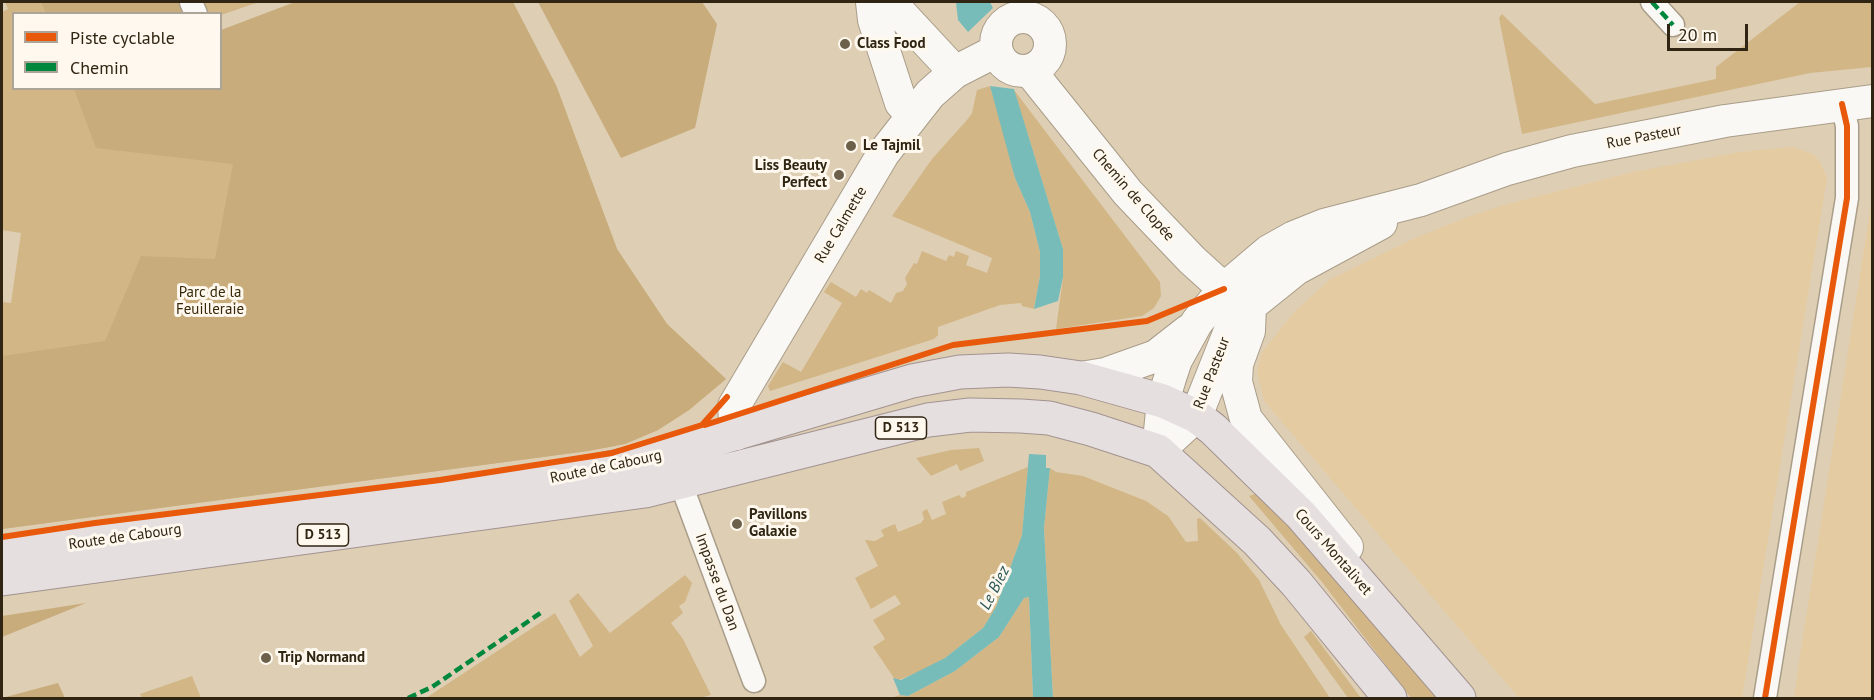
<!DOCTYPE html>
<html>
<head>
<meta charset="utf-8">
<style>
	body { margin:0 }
	#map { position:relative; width:1874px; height:700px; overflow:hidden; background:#deceb4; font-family:"PT Sans",sans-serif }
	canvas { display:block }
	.frame { position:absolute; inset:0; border:3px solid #302512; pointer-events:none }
	.legend { position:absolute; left:12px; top:12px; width:210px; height:78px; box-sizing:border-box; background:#fef8ee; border:2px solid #aca496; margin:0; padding:8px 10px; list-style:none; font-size:18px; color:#302512 }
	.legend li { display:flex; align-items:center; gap:12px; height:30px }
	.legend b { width:30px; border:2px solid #aca496 }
	.scale { position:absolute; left:1667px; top:24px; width:81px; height:27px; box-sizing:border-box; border:3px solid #302512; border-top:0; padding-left:8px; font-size:18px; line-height:21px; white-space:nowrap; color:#302512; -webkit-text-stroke:4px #fef8ee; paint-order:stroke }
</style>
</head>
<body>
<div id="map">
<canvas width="1874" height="700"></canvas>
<div class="frame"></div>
<ul class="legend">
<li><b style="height:8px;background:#e8590c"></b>Piste cyclable</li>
<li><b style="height:8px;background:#00873e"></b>Chemin</li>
</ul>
<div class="scale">20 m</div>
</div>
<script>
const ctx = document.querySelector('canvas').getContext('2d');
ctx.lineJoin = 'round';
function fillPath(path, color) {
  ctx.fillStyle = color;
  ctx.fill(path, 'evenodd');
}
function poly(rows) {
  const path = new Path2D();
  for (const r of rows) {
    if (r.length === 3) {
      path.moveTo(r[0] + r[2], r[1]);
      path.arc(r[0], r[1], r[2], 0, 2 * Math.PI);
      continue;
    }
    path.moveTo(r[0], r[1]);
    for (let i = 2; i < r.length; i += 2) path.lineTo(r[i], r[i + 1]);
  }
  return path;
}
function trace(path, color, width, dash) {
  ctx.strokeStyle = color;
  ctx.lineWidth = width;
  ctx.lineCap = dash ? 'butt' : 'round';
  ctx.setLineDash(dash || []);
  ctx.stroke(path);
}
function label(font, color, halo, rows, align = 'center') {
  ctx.font = font + ' "PT Sans",sans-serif';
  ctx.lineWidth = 6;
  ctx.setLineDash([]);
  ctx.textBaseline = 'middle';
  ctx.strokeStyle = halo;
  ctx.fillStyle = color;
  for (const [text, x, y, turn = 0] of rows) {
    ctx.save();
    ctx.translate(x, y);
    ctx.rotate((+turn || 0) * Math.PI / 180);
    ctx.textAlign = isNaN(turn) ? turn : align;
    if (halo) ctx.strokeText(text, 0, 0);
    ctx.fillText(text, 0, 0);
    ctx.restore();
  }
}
const built = poly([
	[1793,147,1813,154,1820,162,1827,178,1742,698,1519,698,1264,401,1257,371,1262,352,1295,311,1331,279,1413,239,1468,217,1504,205,1633,172,1740,152],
	[1872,199,1872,698,1794,698,1799,662]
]);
const green = poly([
	[5,2,178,2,184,13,14,14,14,88,556,85,617,249,667,324,726,379,689,410,658,430,625,444,588,451,2,529,2,302,11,303,21,233,2,230,2,12,8,9],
	[200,2,259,2,221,15,207,12],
	[1800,2,1872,2,1872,67,1810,73,1522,134,1499,18,1502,14,1595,104,1716,79,1716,67],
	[990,86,1006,138,1015,178,1030,212,1040,252,1040,276,1034,309,1022,306,1021,303,1000,305,938,327,938,335,934,339,770,391,768,386,783,362,801,372,842,303,824,292,831,282,856,297,861,289,867,293,869,290,891,303,896,293,903,291,907,284,905,278,914,263,917,264,922,251,946,261,949,255,954,257,956,251,969,256,966,265,987,273,992,258,892,216,932,159,967,120,972,113,977,90],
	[1014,90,1160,282,1161,296,1154,308,1142,316,1056,329,1063,277,1063,249],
	[979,448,984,461,960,471,957,464,931,476,916,458,951,450],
	[1028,467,1022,535,996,607,983,628,945,658,931,667,896,681,873,647,885,639,873,620,901,604,895,595,871,609,855,578,878,566,865,540,875,541,884,536,881,530,895,524,898,532,921,523,924,519,922,512,927,509,932,520,946,514,942,502,959,495,962,498,966,496,966,492],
	[1050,468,1056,472,1083,476,1146,501,1168,516,1186,542,1198,541,1197,519,1200,518,1237,553,1259,580,1281,625,1330,698,1053,698,1044,528],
	[1261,492,1439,698,1411,698,1322,582,1249,496],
	[685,575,692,583,685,602,679,606,683,613,671,623,683,639,711,695,700,698,426,698,555,613,580,657,593,646,569,601,578,593,610,633],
	[1029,597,1033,698,891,698,900,695,908,696,955,671,999,637,1024,598],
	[1311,631,1361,698,1348,698,1304,637],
	[192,676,201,698,142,698,140,694]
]);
const forest = poly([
	[41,2,178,2,184,13,46,13],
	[295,2,513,2,556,85,617,249,667,324,726,379,689,410,658,430,625,444,588,451,2,529,2,356,105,341,141,256,215,259,233,164,96,148,74,89,220,88,221,30],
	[538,2,702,2,717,24,695,128,621,158],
	[86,603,2,637,2,616],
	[58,683,65,698,2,698]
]);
const water = poly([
	[956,2,990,2,993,8,968,32,958,20],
	[990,86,1014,89,1063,249,1063,277,1058,301,1034,309,1040,276,1040,252,1030,212,1015,178],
	[1029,454,1046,455,1046,468,1050,468,1044,528,1053,698,1033,698,1029,597,1024,598,999,637,955,671,908,696,900,695,893,678,901,680,945,658,983,628,996,607,1022,535]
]);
const street = poly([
	[191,2,196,14],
	[1652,2,1673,25],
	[681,484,754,681],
	[1765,698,1847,198,1847,126,1842,104]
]);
const secondary = poly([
	[872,2,874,20,901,103,912,115],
	[890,2,955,72],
	[1023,44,27],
	[1030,71,1128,193,1192,260,1224,289,1240,299],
	[1250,305,1249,331,1237,364,1236,382,1246,419,1347,547],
	[1081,378,1105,374,1156,356,1188,331],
	[736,434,734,406,883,154,930,94,955,72,996,51],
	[1158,451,1163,401,1170,378,1176,360,1197,322,1224,289,1269,251,1294,237,1324,225,1421,200,1507,169,1572,151,1725,121,1872,101],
	[1158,451,1196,416,1235,318,1296,269,1381,223]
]);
const primary = poly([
	[2,553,560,479,650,459,912,381,960,372,1008,370,1040,372,1081,378,1163,401,1196,416,1213,429,1301,515,1459,698],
	[2,579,645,491,928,420,970,415,1021,416,1049,418,1091,429,1158,451,1257,541,1296,583,1390,698]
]);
const quiet = poly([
	[1652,2,1673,25],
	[408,698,432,687,542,612]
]);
const cycleway = poly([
	[705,425,953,345,1147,321,1224,289],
	[2,537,95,523,440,480,612,453,702,425,727,397],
	[1765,698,1847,198,1847,126,1842,104]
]);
const markers = [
	[845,44,6,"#6d604b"],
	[851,146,6,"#6d604b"],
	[839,175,6,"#6d604b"],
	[737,524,6,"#6d604b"],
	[266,658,6,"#6d604b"]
];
const shields = [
	[901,428,51],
	[323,535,51]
];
const shieldNames = [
	["D 513",901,428],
	["D 513",323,535]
];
const poiNames = [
	["Class Food",857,44],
	["Le Tajmil",863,146],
	["Liss Beauty",827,166,"right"],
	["Perfect",827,183,"right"],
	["Pavillons",749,515],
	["Galaxie",749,532],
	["Trip Normand",278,658]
];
const streetNames = [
	["Rue Pasteur",1644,137,-11],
	["Chemin de Clopée",1133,195,49],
	["Rue Calmette",841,225,-59],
	["Rue Pasteur",1212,373,-69],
	["Route de Cabourg",606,467,-12],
	["Route de Cabourg",125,537,-8],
	["Cours Montalivet",1333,552,49],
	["Impasse du Dan",717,582,70]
];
const parkNames = [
	["Parc de la",210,293],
	["Feuilleraie",210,310]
];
const waterNames = [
	["Le Biez",995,588,-63]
];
fillPath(built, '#e5cba1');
fillPath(green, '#d2b686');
fillPath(forest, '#c9ac7c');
fillPath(water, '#78bcb9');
trace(street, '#a99d89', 25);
trace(secondary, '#a99d89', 34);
trace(primary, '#a2938f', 35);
trace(street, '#faf8f4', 22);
trace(secondary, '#faf8f4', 32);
trace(primary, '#e6dfe0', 33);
trace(quiet, '#00873e', 4.5, [9, 4.5]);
trace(cycleway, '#e8590c', 6);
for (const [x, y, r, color] of markers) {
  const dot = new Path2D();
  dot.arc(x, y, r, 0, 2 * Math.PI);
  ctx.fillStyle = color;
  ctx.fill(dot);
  trace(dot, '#fef8ee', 2);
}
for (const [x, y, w] of shields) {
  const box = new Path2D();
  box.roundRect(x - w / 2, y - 11, w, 22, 4.5);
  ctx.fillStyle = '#fef8ee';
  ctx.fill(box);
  trace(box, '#302512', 1.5);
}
label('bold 14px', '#302512', null, shieldNames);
label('bold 15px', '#302512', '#fef8ee', poiNames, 'left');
label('15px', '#302512', '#fef8ee', streetNames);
label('15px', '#372708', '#fef8ee', parkNames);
label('italic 16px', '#295759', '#fef8ee', waterNames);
</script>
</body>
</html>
